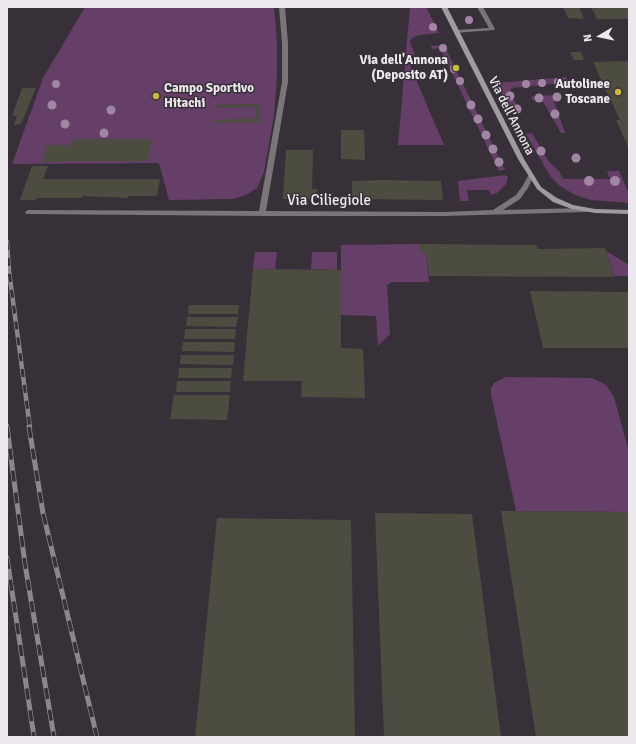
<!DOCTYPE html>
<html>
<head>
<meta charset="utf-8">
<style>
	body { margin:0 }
	#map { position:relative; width:636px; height:744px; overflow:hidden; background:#383038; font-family:Signika,sans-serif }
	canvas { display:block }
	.frame { position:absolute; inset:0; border:8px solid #ede8ee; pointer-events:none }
	.north { position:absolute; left:580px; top:16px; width:40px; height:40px; -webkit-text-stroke:3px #383038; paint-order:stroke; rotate:261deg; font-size:11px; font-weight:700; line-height:16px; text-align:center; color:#ede8ee }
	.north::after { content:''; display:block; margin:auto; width:14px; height:18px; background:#ede8ee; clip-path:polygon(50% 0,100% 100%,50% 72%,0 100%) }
</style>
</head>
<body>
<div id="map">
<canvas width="636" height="744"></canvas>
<div class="frame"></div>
<div class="north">N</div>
</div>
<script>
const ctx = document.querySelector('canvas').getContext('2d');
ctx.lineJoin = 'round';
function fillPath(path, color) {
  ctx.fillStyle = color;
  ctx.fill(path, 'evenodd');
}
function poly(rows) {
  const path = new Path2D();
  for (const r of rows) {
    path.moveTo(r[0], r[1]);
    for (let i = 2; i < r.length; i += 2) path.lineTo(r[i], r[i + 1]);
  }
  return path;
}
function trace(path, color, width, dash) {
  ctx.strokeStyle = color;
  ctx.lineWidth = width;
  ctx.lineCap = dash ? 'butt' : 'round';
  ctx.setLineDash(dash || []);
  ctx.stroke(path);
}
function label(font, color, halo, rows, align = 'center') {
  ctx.font = font + ' Signika,sans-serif';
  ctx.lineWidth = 3;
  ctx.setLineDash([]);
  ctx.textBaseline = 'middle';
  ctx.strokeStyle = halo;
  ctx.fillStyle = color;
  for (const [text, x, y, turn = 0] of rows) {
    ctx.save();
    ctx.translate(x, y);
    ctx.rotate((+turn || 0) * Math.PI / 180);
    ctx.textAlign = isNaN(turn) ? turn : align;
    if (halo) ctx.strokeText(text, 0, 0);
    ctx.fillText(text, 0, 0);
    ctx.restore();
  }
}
const green = poly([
	[85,7,274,7,277,42,277,77,274,115,264,172,257,188,246,195,234,199,169,200,159,163,12,164,43,78],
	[410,7,426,7,439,33,419,35,412,38,410,42,415,55,406,56,444,145,398,145],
	[444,45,505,170,499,171,440,48,432,49,431,46],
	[566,77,569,82,512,88,510,91,511,95,521,113,513,114,496,83],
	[559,95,562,98,553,99,565,133,561,133,542,100,533,100,531,97,534,96],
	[532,133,549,162,559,171,563,179,610,179,607,171,619,171,629,194,629,203,591,200,575,195,560,186,550,176,526,134],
	[505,175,508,177,506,184,497,193,491,195,489,190,467,190,469,201,460,201,458,181],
	[419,244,426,253,429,282,392,282,387,285,390,334,378,346,376,316,341,315,341,245],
	[606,251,629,265,629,276,614,276],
	[255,252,277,252,275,269,253,269],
	[312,252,337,252,337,270,311,269],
	[506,377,592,378,606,385,614,397,629,452,629,512,516,511,491,394,491,388,494,383]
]);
const building = poly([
	[563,7,579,7,584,19,568,18],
	[591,7,629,7,629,19,597,19],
	[570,52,581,52,584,60,574,60],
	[627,61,629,65,629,149,616,120,620,120,593,62],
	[22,88,36,88,21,124,14,125,17,116,12,116],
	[260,104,260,122,213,123,213,120,255,118,255,107,215,108,215,105],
	[341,130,364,130,365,160,341,159],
	[73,139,152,139,148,161,42,162,47,145,71,145],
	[286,150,313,150,312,189,317,189,317,199,283,199],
	[32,166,48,166,43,179,160,179,157,196,128,196,128,198,82,196,81,198,37,198,36,200,20,200],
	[383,180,441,181,443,200,352,199,352,181],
	[419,244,536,245,538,249,605,248,614,277,429,276,426,253,420,253],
	[253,269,341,270,341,348,363,349,365,398,301,397,302,381,243,381],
	[530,291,629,292,629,348,543,348],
	[189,305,239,305,238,314,188,314],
	[187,317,238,317,236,327,186,326],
	[185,329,236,329,235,339,184,339],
	[183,342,235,342,234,352,182,351],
	[181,355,234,355,233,365,180,364],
	[179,368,232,368,231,378,178,378],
	[177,381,231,381,230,392,176,392],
	[174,395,230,395,227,420,170,419],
	[501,511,629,512,629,737,536,737],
	[375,513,472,514,501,737,384,737],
	[217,518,351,520,355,737,195,737]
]);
const lane = poly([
	[477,7,483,7,495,29,494,30,455,33,454,32,457,30,489,28,477,7]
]);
const street = poly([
	[279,7,285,7,288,43,288,82,266,211,445,212,493,210,516,195,522,187,528,176,530,175,533,177,528,188,520,199,503,210,584,208,587,210,586,212,445,216,262,216,26,214,25,212,28,210,259,211,282,82,282,43,279,7]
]);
const secondary = poly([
	[441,7,447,7,524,159,541,187,557,198,573,205,595,209,629,210,629,214,595,213,572,209,553,202,537,189,518,159,441,7]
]);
const railFar1 = poly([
	[7,242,9,271,30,428],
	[7,426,7,428]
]);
const rail = poly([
	[7,427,25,564,54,737],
	[29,427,43,513,97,737],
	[7,558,34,737]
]);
const trees = [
	[469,20,4],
	[433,27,4],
	[443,48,4],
	[454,69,4],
	[460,81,4],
	[558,82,4],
	[542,83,4],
	[56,84,4],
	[526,84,4],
	[510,96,4.5],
	[557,97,4.5],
	[539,98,4.5],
	[52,105,4.5],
	[471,105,4.5],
	[517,109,4.5],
	[111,110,4.5],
	[555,114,4.5],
	[478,119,4.5],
	[65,124,4.5],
	[104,133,4.5],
	[486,135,4.5],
	[493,149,4.5],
	[541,151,4.5],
	[576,158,4.5],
	[499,162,4.5],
	[589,181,5],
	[615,181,5]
];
const markers = [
	[456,68,4,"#c7bb3c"],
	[618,92,4,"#c7bb3c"],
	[156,96,4,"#c7bb3c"]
];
const farPoinames = [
	["Via dell'Annona",448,61],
	["(Deposito AT)",448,76],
	["Autolinee",610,85],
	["Toscane",610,100],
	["Campo Sportivo",164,89,"left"],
	["Hitachi",164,104,"left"]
];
const farStreetnames = [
	["Via dell'Annona",511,116,63]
];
const streetNames = [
	["Via Ciliegiole",329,201]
];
fillPath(green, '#653f68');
fillPath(building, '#4d4c41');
fillPath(lane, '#797579');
fillPath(street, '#797579');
fillPath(secondary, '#a09aa1');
trace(railFar1, '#8d868d', 4.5);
trace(rail, '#8d868d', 5);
trace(railFar1, '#383038', 3, [8]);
trace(rail, '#383038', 3.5, [11]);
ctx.fillStyle = '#a086a3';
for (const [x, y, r] of trees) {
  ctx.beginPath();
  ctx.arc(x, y, r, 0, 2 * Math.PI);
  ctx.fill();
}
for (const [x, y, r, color] of markers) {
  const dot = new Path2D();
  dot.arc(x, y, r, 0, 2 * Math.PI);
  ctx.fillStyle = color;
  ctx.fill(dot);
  trace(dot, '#383038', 1.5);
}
label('bold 13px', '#ede8ee', '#383038', farPoinames, 'right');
label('13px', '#ede8ee', '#383038', farStreetnames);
label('15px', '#ede8ee', '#383038', streetNames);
</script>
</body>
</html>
